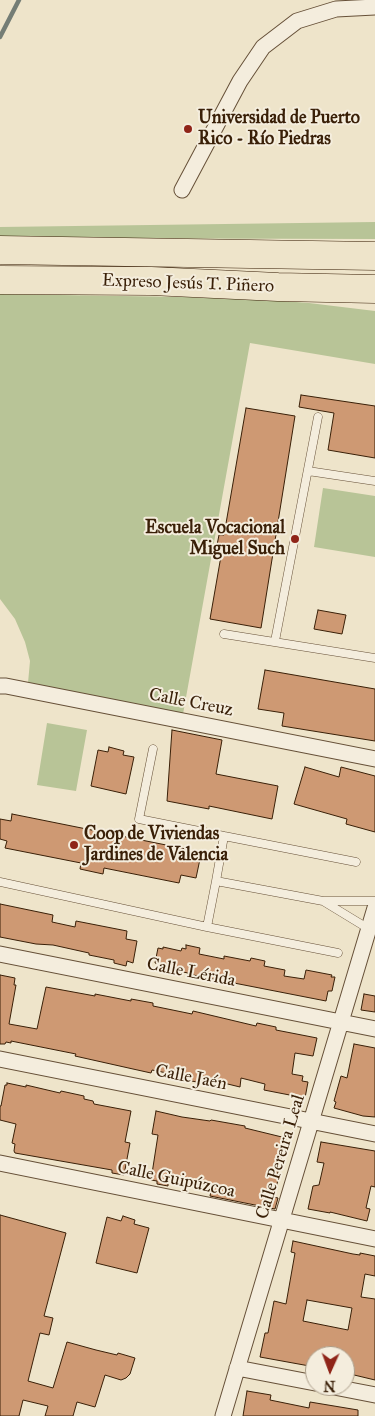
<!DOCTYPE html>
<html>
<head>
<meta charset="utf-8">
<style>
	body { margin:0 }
	#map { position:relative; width:375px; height:1416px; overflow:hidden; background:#eee4ca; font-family:"IM FELL Great Primer",serif }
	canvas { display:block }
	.north { position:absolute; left:305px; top:1346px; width:50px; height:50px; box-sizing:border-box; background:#f4eddd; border:1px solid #a99b87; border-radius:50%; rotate:182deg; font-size:14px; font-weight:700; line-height:20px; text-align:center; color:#391f07 }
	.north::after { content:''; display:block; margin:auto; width:18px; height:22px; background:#8f2418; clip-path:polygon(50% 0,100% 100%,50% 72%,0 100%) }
</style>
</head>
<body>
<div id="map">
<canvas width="375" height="1416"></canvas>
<div class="north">N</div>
</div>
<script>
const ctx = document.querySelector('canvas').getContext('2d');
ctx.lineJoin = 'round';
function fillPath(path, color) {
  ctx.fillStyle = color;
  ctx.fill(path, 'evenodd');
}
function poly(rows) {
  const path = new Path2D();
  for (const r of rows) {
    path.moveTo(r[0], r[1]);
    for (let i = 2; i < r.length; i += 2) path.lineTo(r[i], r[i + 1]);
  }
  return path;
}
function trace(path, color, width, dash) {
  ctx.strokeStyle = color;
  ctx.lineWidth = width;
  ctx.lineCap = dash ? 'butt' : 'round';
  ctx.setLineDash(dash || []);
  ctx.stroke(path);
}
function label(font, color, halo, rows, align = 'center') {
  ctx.font = font + ' "IM FELL Great Primer",serif';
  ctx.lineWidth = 4;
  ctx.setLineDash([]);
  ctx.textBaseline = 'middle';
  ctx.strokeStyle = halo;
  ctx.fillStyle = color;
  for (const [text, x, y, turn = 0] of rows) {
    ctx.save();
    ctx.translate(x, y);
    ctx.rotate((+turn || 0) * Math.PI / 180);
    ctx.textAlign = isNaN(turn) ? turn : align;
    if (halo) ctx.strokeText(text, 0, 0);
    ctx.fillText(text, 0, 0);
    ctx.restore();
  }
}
const green = poly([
	[375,222,375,239,0,238,0,227],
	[0,294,244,298,309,303,375,311,375,364,250,343,183,714,28,683,30,661,25,642,15,619,0,599],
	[323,488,375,496,375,557,314,547],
	[47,723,87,730,76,791,37,785]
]);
const stream = poly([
	[0,37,19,0]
]);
const building = poly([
	[301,395,375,406,375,458,328,450,334,413,299,407,301,395],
	[246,408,295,416,261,628,210,619,221,556,215,555,219,535,224,535,246,408],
	[318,610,346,615,342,634,314,629,318,610],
	[265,670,375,689,375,741,282,726,284,713,258,709,265,670],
	[172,730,222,740,216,774,278,786,272,819,209,806,209,809,167,801,172,730],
	[109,747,124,751,123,755,134,757,126,794,91,786,98,750,108,752,109,747],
	[305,767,339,777,341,767,375,776,375,832,346,824,347,819,294,804,305,767],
	[12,814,186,849,185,856,200,859,196,878,181,875,179,883,104,868,103,874,80,869,81,863,5,848,7,841,0,839,0,819,11,821,12,814],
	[0,904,53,915,52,922,75,927,76,921,127,931,126,939,137,941,133,963,127,961,126,966,114,963,114,960,89,955,89,953,53,945,36,944,0,937,0,904],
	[186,945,200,948,199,954,224,959,224,956,250,961,251,958,265,961,264,966,285,970,284,976,304,979,306,970,332,975,331,977,335,977,332,991,328,991,326,1001,188,974,188,973,164,968,165,965,155,963,158,948,163,949,163,947,181,951,182,948,186,949,186,945],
	[0,975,15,978,14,985,16,985,9,1024,37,1029,46,987,95,996,95,994,131,1001,131,999,153,1003,153,1006,192,1014,193,1011,256,1026,257,1023,276,1027,276,1030,317,1038,313,1056,295,1053,292,1074,303,1076,302,1081,308,1082,305,1098,264,1090,265,1084,241,1078,240,1087,203,1078,202,1083,176,1078,177,1075,152,1070,151,1073,133,1069,75,1056,76,1054,11,1041,11,1043,6,1042,5,1044,0,1044,0,975],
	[364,994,375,996,375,1012,361,1010,364,994],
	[354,1044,375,1048,375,1117,363,1116,334,1108,336,1102,334,1101,341,1076,347,1078,354,1044],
	[7,1083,26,1087,26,1085,60,1093,61,1091,84,1096,84,1099,93,1101,94,1104,131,1111,125,1142,130,1143,124,1175,112,1173,112,1170,15,1153,14,1151,15,1144,12,1143,16,1124,0,1120,0,1106,1,1106,5,1085,7,1085,7,1083],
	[156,1111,182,1117,210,1121,211,1120,245,1126,245,1128,286,1138,277,1176,279,1177,273,1197,278,1198,275,1209,210,1196,211,1191,202,1189,168,1182,168,1186,157,1184,157,1181,151,1180,158,1135,152,1134,156,1111],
	[321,1142,375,1151,375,1187,371,1186,366,1208,370,1209,367,1221,330,1212,330,1213,308,1209,313,1186,319,1185,324,1163,317,1162,321,1142],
	[0,1215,66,1233,44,1316,53,1318,49,1335,40,1333,28,1381,53,1388,67,1342,96,1350,117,1355,118,1353,135,1358,130,1374,126,1378,121,1380,105,1375,95,1407,77,1402,73,1416,45,1416,48,1406,23,1400,19,1416,0,1416,0,1215],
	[123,1216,135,1220,134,1224,149,1228,137,1273,96,1263,107,1217,121,1221,123,1216],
	[293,1241,353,1254,360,1255,360,1253,375,1256,375,1276,365,1274,361,1297,375,1299,375,1380,350,1374,345,1372,345,1356,315,1356,315,1367,260,1357,265,1333,268,1333,274,1301,286,1304,295,1253,291,1252,293,1241],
	[307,1300,352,1308,348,1330,303,1321,307,1300],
	[247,1391,271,1395,270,1400,309,1408,310,1402,358,1410,358,1416,243,1416,247,1391]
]);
const lane = poly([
	[308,471,375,481],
	[224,634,375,658],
	[275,641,318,417],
	[153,749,139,819,224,836],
	[216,881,207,927,338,953],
	[0,882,207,927],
	[323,901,216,881,224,836,356,862],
	[369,929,323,901,375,901]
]);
const street = poly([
	[182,190,240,81,263,47,297,21,336,9,375,7],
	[0,686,6,686,375,759],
	[0,954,375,1029],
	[0,1059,375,1134],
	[0,1163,375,1239],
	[237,1368,315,1383],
	[329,1386,375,1395],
	[223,1416,375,908]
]);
const highway = poly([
	[0,250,375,256],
	[0,280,151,281,278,287,375,289]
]);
const markers = [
	[188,129,5,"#8f2418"],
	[295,539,5,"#8f2418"],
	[74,845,5,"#8f2418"]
];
const poiNames = [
	["Universidad de Puerto",198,119],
	["Rico - Río Piedras",198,140],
	["Escuela Vocacional",285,529,"right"],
	["Miguel Such",285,550,"right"],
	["Coop de Viviendas",84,835],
	["Jardines de Valencia",84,856]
];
const streetNames = [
	["Expreso Jesús T. Piñero",188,284,2],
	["Calle Creuz",191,703,11],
	["Calle Lérida",191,973,11],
	["Calle Jaén",191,1078,11],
	["Calle Pereira Leal",281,1157,-73],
	["Calle Guipúzcoa",176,1180,12]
];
fillPath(green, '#b8c497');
trace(stream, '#747d75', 4.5);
fillPath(building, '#ce9973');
trace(building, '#391f07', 1);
trace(lane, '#665038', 9);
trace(street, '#665038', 17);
trace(highway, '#391f07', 29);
trace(lane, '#f4eddd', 8);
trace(street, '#f4eddd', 15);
trace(highway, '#eee4ca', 28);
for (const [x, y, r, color] of markers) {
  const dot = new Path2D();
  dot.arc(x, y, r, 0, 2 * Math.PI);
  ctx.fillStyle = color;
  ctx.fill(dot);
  trace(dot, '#f4eddd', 2);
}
label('bold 18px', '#391f07', '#f4eddd', poiNames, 'left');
label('18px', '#391f07', '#f4eddd', streetNames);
</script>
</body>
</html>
